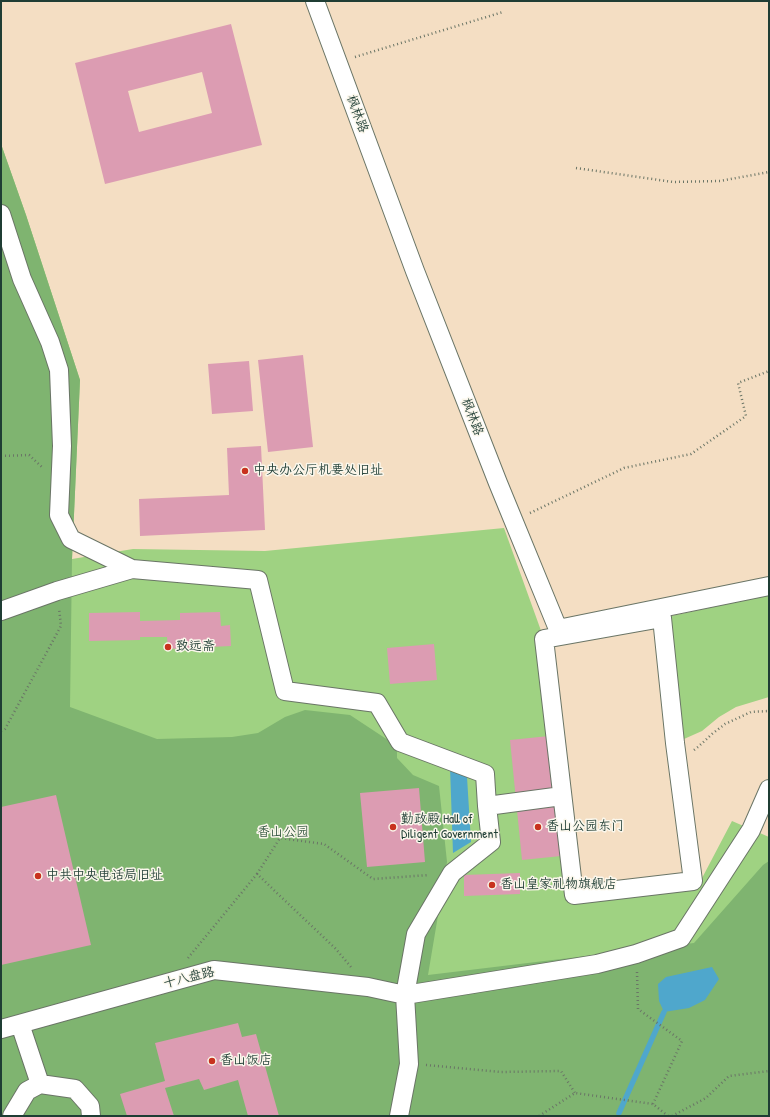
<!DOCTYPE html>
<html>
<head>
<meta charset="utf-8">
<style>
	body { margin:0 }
	#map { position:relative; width:770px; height:1117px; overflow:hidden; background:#f4dec3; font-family:"Patrick Hand",sans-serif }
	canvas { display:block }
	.frame { position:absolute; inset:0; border:2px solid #1f3d34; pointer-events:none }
</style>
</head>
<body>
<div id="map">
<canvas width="770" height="1117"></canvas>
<div class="frame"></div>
</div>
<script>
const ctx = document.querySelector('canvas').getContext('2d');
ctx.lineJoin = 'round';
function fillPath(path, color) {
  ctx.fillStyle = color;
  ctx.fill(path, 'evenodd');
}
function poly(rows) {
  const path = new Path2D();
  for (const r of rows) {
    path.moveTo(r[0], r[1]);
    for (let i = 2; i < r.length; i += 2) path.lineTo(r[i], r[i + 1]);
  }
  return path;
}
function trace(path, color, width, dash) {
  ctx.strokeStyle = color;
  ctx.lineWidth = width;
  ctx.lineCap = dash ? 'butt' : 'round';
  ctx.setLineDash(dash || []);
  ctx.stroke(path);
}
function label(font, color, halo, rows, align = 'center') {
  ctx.font = font + ' "Patrick Hand","LXGW WenKai TC",sans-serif';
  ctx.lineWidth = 3;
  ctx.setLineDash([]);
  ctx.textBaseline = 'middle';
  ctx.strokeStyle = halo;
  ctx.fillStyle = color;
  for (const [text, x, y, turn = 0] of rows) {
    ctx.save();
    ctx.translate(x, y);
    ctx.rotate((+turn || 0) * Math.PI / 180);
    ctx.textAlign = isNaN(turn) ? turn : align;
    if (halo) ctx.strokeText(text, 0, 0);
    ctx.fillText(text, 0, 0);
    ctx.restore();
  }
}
const green = poly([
	[1,144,26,215,80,380,72,559,133,549,265,551,504,528,544,639,574,895,701,880,732,821,769,837,769,1116,1,1116],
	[769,595,769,697,736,707,719,717,702,731,675,743,662,618]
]);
const forest = poly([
	[1,144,26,215,80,380,72,559,70,707,157,739,232,737,258,733,285,717,305,710,350,715,397,746,397,758,413,775,439,786,447,862,428,975,694,943,763,865,769,861,769,1116,1,1116]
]);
const water = poly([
	[450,767,467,777,471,842,453,853],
	[712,967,719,979,705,1000,689,1008,664,1012,659,1001,658,984,666,977]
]);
const stream = poly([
	[619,1113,664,1012]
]);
const building = poly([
	[231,24,262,145,105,184,75,63],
	[202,72,212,113,139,132,128,91],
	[303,355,313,447,268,452,258,360],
	[249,361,253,411,212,414,208,364],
	[261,446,265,530,140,536,139,499,229,495,227,448],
	[140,612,140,621,180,620,180,613,220,612,221,626,230,625,231,646,168,649,167,637,140,637,140,640,89,641,89,613],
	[434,644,437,680,390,684,387,648],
	[549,736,561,856,522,860,510,740],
	[419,788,425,862,367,867,360,793],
	[56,795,91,945,1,965,1,807],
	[520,873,520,894,464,896,464,875],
	[238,1023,242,1037,256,1034,279,1116,248,1116,238,1080,204,1090,199,1079,165,1088,174,1116,127,1116,120,1094,165,1081,155,1043]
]);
const path = poly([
	[355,57,503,12],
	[576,168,673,182,720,181,769,172],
	[1,456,29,455,43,468],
	[530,513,624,468,691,454,746,416,738,383,769,371],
	[1,731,5,729,61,626,59,608],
	[694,750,698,747,712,734,725,724,751,712,769,711],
	[257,874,280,838,324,844,373,879,429,875],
	[188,958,257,874,335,948,351,967],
	[637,972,638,1009,682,1041,653,1104],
	[426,1065,501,1072,561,1071,575,1093],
	[539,1116,575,1093,653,1104,668,1116],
	[672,1116,706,1098,729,1076,769,1071]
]);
const minor = poly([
	[315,1,415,271,498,483,558,629,769,586],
	[1,214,22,279,50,342,59,370,62,446,59,515,71,539,132,569],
	[1,611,57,591,132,569,258,580,285,691,377,703,400,742,485,774,487,806,562,796],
	[662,618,675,743,693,881,574,895,544,639,662,618],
	[20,1024,40,1084],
	[1,1029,214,970,368,987,405,995,597,964,636,954,681,938,751,830,769,789],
	[12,1116,27,1091,40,1084,75,1089,90,1106,91,1116],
	[399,1116,409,1064,405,995,416,934,452,873,491,842,487,806]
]);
const markers = [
	[245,471,4,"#c8321e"],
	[168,647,4,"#c8321e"],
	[393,827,4,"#c8321e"],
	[538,827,4,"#c8321e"],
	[38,876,4,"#c8321e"],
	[492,885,4,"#c8321e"],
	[212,1061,4,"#c8321e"]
];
const streetNames = [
	["枫林路",357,114,70],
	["枫林路",472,417,69],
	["十八盘路",189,978,-14]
];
const poiNames = [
	["中央办公厅机要处旧址",253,471],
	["致远斋",176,647],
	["勤政殿 Hall of",401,820],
	["Diligent Government",401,835],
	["香山公园东门",546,827],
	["中共中央电话局旧址",46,876],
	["香山皇家礼物旗舰店",500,885],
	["香山饭店",220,1061]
];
const parkNames = [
	["香山公园",283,833]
];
fillPath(green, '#9fd282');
fillPath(forest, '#7fb470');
fillPath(water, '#4fa7cc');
trace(stream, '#4fa7cc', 5.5);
fillPath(building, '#dc9cb2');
trace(minor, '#6a7566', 20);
trace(path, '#6a7566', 2.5, [1, 3]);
trace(minor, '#fff', 18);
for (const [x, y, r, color] of markers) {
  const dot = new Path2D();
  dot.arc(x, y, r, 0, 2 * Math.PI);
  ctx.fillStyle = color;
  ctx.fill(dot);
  trace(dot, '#fbf7ec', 1.5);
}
label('13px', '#1f3d34', '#fbf7ec', streetNames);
label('13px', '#1f3d34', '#fbf7ec', poiNames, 'left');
label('13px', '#395b44', '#fbf7ec', parkNames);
</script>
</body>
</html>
